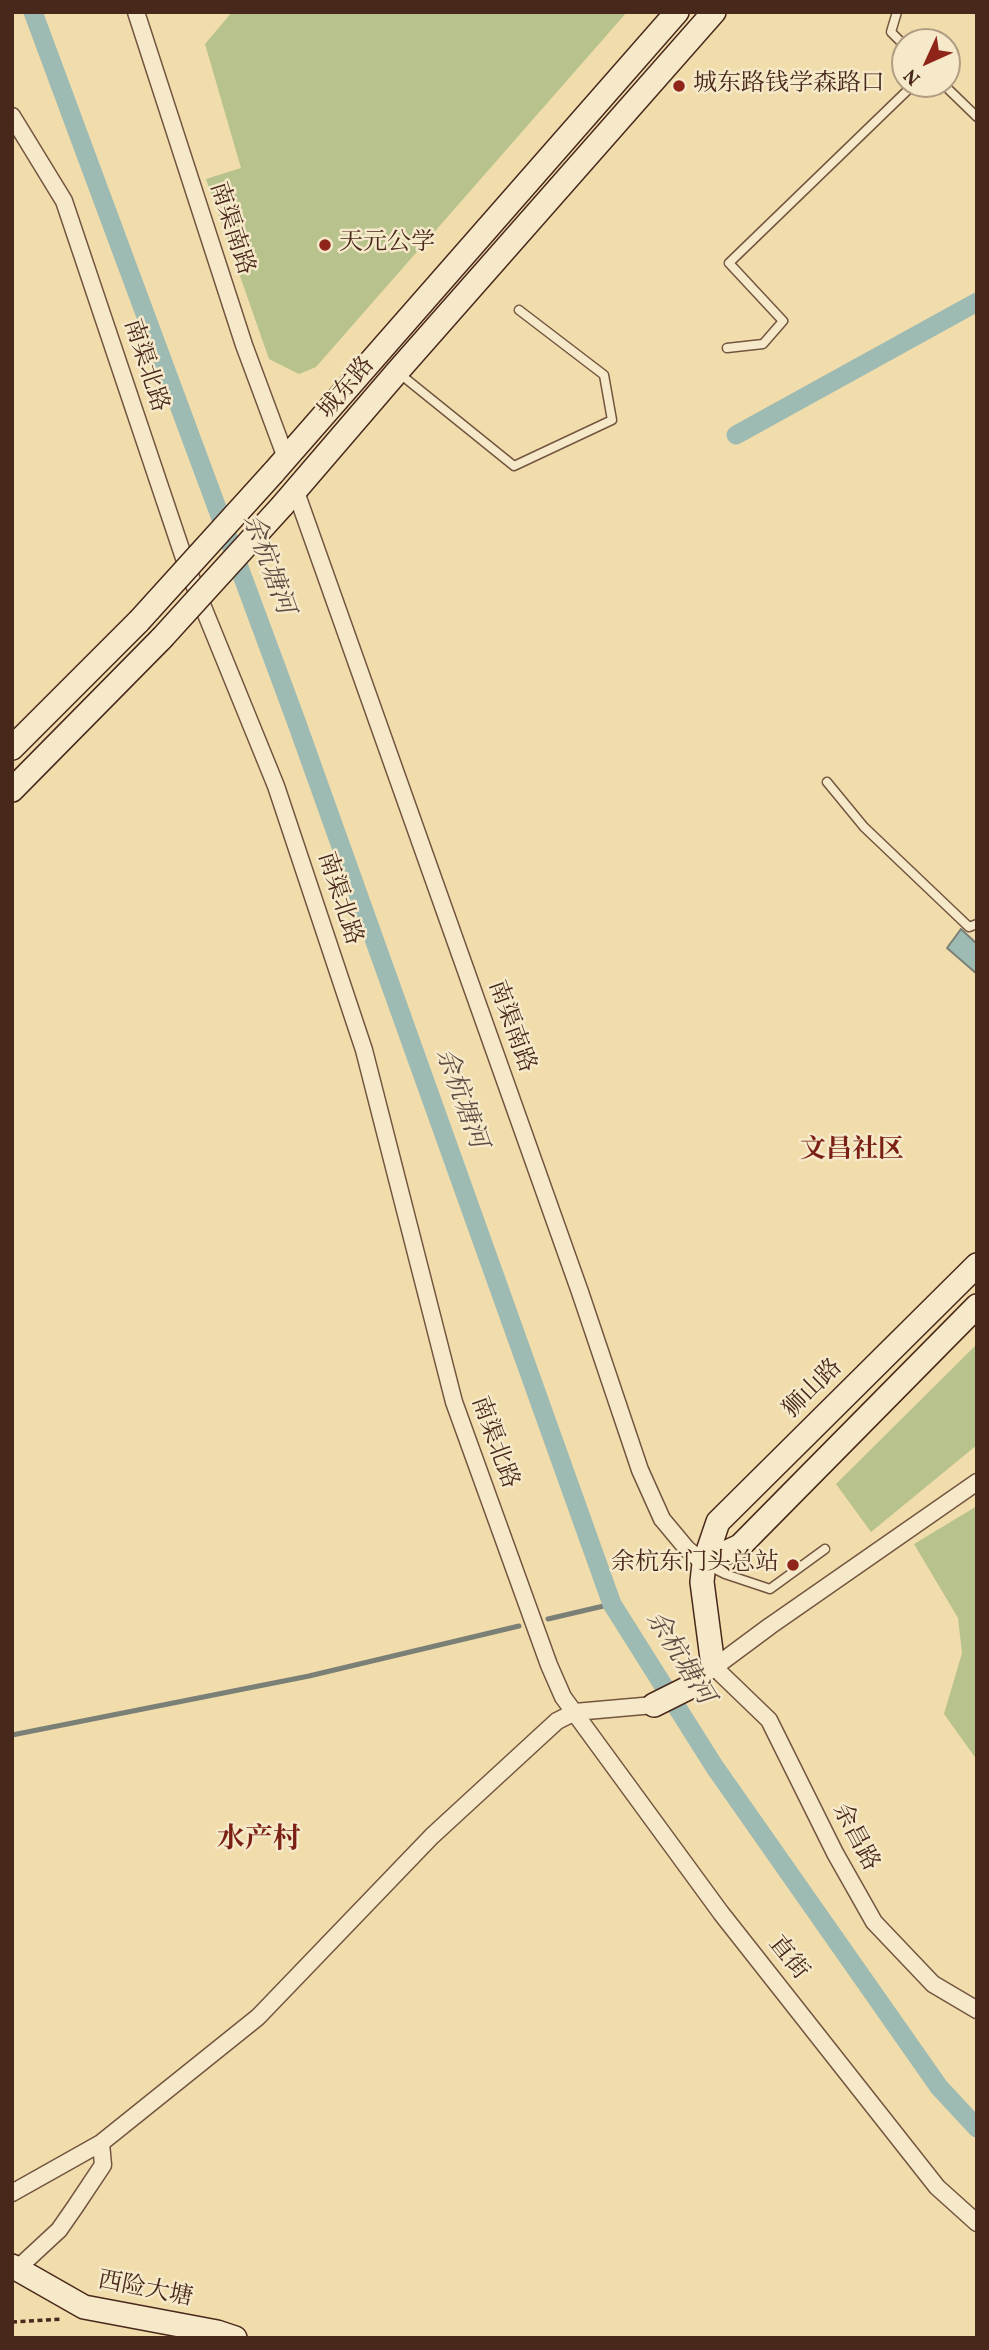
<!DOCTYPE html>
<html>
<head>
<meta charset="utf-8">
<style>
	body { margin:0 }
	#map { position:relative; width:989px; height:2350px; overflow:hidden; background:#f1ddac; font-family:Vollkorn,serif }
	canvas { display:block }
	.frame { position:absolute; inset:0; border:14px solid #49281c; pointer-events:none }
	.north { position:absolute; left:891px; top:28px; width:70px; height:70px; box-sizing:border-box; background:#f6e9c9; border:2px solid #b19c84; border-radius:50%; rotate:225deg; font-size:19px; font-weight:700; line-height:28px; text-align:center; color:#49281c }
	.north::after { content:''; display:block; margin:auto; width:24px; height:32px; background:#8f2418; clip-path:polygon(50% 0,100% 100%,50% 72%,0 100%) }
</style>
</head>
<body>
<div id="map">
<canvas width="989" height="2350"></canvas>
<div class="frame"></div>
<div class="north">N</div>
</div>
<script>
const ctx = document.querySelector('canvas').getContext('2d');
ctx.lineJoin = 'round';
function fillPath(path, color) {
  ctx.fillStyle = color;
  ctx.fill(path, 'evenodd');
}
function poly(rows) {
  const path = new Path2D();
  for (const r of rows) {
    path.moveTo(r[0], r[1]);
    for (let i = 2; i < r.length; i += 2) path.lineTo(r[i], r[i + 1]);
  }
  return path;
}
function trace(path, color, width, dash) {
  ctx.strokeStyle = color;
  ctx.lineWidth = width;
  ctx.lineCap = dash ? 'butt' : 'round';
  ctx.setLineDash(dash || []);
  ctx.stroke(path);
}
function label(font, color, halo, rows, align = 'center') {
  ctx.font = font + ' Vollkorn,"Noto Serif SC",serif';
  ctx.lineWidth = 5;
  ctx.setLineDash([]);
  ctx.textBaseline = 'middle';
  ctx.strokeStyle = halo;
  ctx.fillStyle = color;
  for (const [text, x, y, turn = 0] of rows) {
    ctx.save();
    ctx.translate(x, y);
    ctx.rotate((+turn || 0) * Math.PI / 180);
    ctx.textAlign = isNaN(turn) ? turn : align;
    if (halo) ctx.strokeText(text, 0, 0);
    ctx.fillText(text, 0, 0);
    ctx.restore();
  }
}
const green = poly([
	[232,12,627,12,316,367,299,374,269,359,206,179,241,168,205,44],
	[977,1344,977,1445,871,1532,836,1484],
	[977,1506,977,1760,944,1714,962,1653,958,1618,914,1544]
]);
const water = poly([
	[961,929,977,944,977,974,947,948,961,929]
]);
const stream = poly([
	[548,1619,612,1604],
	[12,1735,309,1676,519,1626]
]);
const canal = poly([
	[33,12,295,718,612,1604,714,1766,939,2087,977,2128],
	[736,435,977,302]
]);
const path = poly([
	[12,2322,62,2319]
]);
const lane = poly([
	[897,12,891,32,905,46],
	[943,84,977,117],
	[727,348,763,344,783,321,729,263,914,84],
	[400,374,514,466,612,420,604,375,519,310],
	[827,782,864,827,969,927,977,924],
	[709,1566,725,1574,770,1589,825,1549]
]);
const street = poly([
	[136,12,244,345,286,458],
	[12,116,64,201,188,570,276,786,364,1050,454,1402,549,1665,563,1697,721,1913,937,2187,977,2223],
	[296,492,580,1292,640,1470,662,1519,687,1549,704,1563],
	[713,1666,769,1720,835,1853,874,1922,933,1984,977,2010],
	[708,1672,770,1626,977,1482],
	[12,2193,101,2143,258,2017,432,1836,557,1721,575,1712,654,1705],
	[18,2268,59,2230,75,2207,103,2165,101,2143]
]);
const secondary = poly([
	[273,473,677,12],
	[282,506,397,372,714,12],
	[12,748,139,621],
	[12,790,162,638],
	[704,1563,740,1546,977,1306],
	[713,1666,702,1582,704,1563,718,1522,977,1265],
	[654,1705,696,1684],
	[12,2266,84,2307,217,2332,235,2338]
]);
const secondaryBridge = poly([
	[139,621,273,473],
	[162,638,282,506]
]);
const markers = [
	[679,86,7,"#8f2418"],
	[325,245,7,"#8f2418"],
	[793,1565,7,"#8f2418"]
];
const poiNames = [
	["城东路钱学森路口",693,86],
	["天元公学",339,245],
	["余杭东门头总站",779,1565,"right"]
];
const streetNames = [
	["南渠南路",230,229,72],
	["南渠北路",144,366,72],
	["城东路",348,389,-50],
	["南渠北路",338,899,72],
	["南渠南路",510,1027,70],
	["狮山路",814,1390,-45],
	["南渠北路",493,1443,70],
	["余昌路",854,1838,62],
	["直街",787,1959,51],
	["西险大塘",145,2291,11]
];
const waterNames = [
	["余杭塘河",266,565,70],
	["余杭塘河",459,1099,70],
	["余杭塘河",678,1659,58]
];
const neighbourhoodNames = [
	["文昌社区",852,1152]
];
const quarterNames = [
	["水产村",259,1842]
];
fillPath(green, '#b7c28c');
fillPath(water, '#9dbab3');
trace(water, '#7b8077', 2);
trace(stream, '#7b8077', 5);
trace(canal, '#9dbab3', 19);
trace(lane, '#735540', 11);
trace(street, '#735540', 19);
trace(secondary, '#49281c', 26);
trace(path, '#49281c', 3.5, [5, 3.5]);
trace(lane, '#f6e9c9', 8);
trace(street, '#f6e9c9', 16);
trace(secondary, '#f6e9c9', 23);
trace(secondaryBridge, '#49281c', 26, []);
trace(secondaryBridge, '#f6e9c9', 23);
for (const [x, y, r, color] of markers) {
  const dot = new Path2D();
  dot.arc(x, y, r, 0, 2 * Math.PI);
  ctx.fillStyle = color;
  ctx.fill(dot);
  trace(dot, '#f6e9c9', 2.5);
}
label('24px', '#49281c', '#f6e9c9', poiNames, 'left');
label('24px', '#49281c', '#f6e9c9', streetNames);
label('italic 26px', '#5e4c42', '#f6e9c9', waterNames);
label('bold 26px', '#7a1f14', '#f6e9c9', neighbourhoodNames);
label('bold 28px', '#7a1f14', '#f6e9c9', quarterNames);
</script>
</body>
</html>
